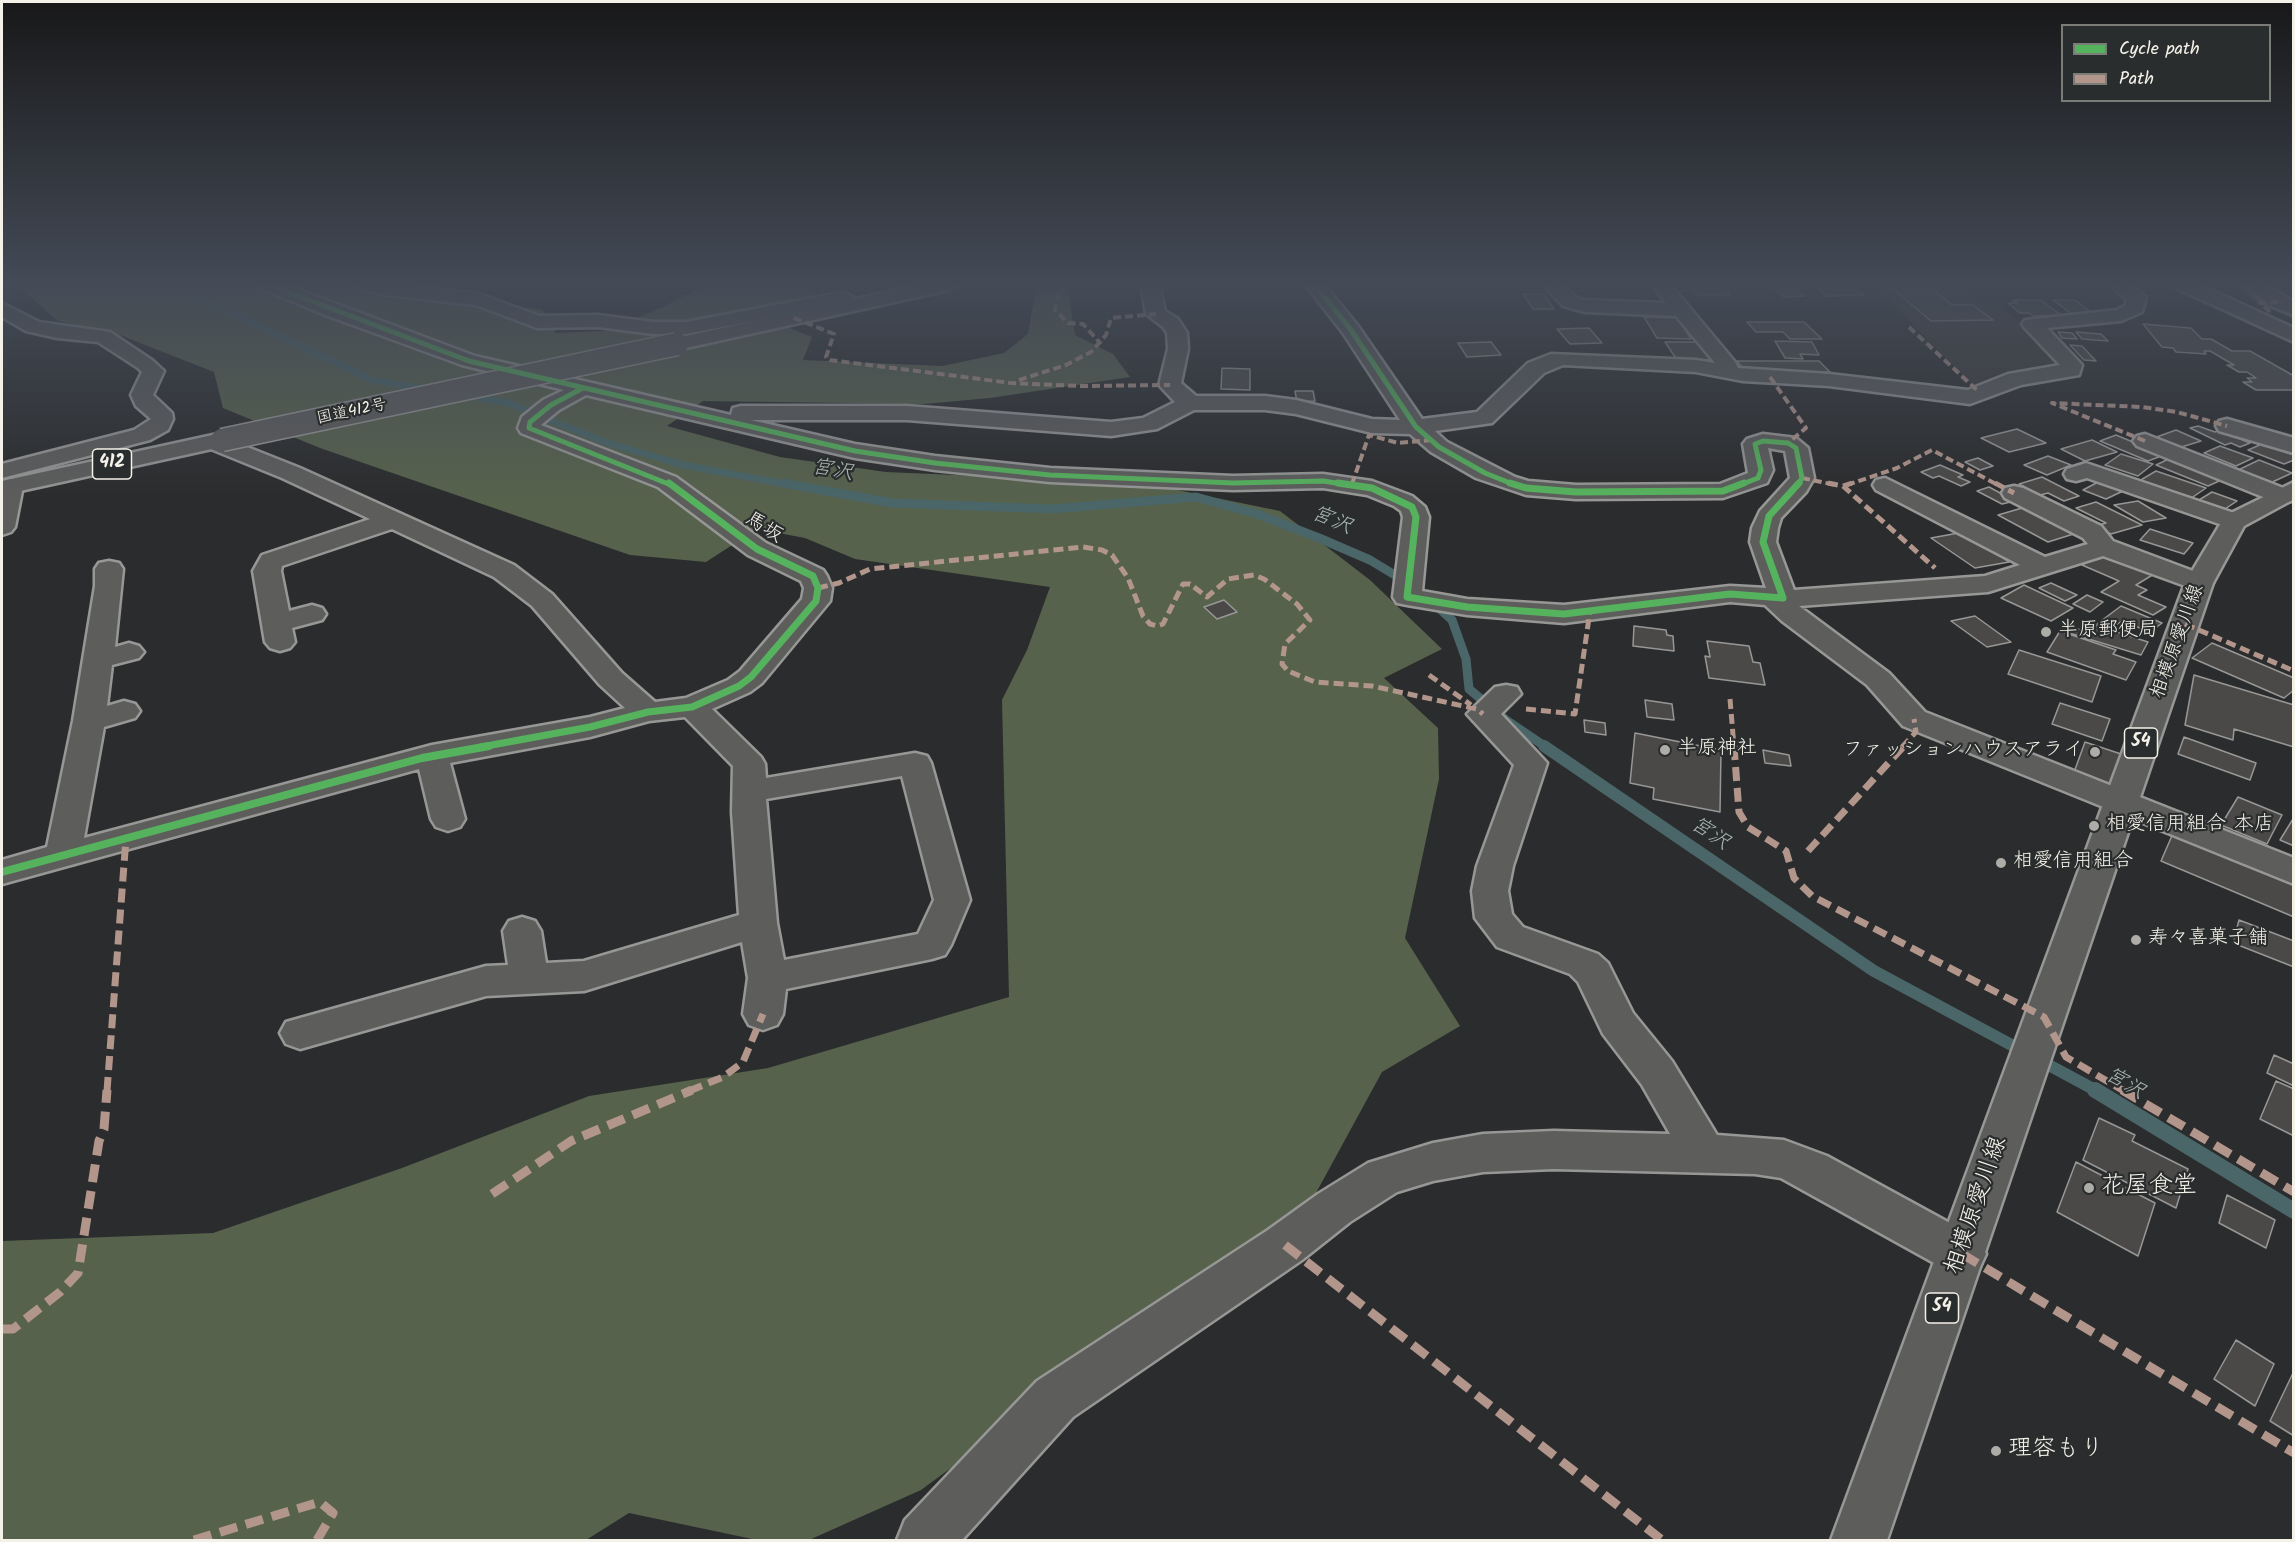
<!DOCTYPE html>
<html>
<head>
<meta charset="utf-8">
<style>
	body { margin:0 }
	#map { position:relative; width:2295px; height:1542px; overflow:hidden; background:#2b2c2d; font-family:Kalam,sans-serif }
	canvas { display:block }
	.frame { position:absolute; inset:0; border:3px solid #f4f1e8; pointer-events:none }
	.legend { position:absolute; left:2061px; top:24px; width:210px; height:78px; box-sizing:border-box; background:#2a2d2e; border:2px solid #7b7b78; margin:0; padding:8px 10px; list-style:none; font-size:18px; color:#f4f1e8 }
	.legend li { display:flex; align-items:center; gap:12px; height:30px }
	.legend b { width:30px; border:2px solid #7b7b78 }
</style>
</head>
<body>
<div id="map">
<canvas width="2295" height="1542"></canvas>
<div class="frame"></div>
<ul class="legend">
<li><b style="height:8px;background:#56b35d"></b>Cycle path</li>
<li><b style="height:8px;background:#b2968c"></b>Path</li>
</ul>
</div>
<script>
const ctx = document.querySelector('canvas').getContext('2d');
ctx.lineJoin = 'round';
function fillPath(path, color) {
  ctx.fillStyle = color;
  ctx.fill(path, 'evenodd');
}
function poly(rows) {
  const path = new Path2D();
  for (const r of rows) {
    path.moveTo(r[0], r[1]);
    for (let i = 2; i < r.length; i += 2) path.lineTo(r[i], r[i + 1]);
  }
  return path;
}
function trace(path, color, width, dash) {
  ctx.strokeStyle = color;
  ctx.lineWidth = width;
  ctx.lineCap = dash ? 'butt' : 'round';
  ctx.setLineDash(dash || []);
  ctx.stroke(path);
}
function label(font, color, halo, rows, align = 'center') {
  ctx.font = font + ' Kalam,"Klee One",sans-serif';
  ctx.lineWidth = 4.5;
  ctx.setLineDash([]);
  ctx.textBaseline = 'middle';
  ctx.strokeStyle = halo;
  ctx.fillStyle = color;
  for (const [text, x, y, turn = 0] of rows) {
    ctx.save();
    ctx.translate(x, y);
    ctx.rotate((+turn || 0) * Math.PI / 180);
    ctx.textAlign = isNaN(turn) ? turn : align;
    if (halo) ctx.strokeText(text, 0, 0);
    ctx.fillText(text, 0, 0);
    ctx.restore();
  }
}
const built = poly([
	[1873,284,1953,284,1979,302,1996,302,2020,323,2059,366,1975,388]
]);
const green = poly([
	[16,284,404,284,412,290,542,310,555,324,555,333,605,331,661,308,698,289,732,284,811,284,816,293,790,328,812,337,803,360,942,366,1004,353,1028,334,1036,288,1068,289,1075,335,1113,354,1130,377,990,398,924,404,703,401,667,426,780,457,886,472,1143,483,1280,511,1370,580,1442,649,1384,678,1438,728,1439,779,1405,938,1460,1026,1382,1072,1310,1204,921,1490,809,1540,757,1540,629,1513,586,1540,2,1540,2,1241,213,1233,402,1168,589,1096,768,1068,1009,997,1002,700,1027,650,1050,587,855,559,805,538,757,529,706,562,630,555,320,448,223,408,214,372,115,333,58,321]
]);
const streamFar3 = poly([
	[169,284,372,380,431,390],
	[2238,284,2261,301,2294,315],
	[464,395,508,403,605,442,683,465,791,485]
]);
const streamFar2 = poly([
	[783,483,892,503,1052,509,1196,497,1257,514,1319,538,1370,560,1408,583],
	[1432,602,1452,620,1466,659,1469,689,1506,720,1546,747]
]);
const streamFar1 = poly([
	[1544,746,1874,971,2097,1091]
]);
const stream = poly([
	[2095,1090,2294,1211]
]);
const building = poly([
	[1689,284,1723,286,1730,295,1698,295,1689,284],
	[1769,284,1790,284,1804,296,1784,297,1769,284],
	[1814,284,1851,284,1864,295,1826,296,1814,284],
	[1887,284,1926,284,1952,305,1973,305,1993,320,1931,321,1887,284],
	[1523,294,1544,294,1554,309,1533,309,1523,294],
	[2012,300,2041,300,2062,316,2033,316,2029,313,2020,313,2008,303,2017,303,2012,300],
	[2053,300,2075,300,2095,315,2073,315,2053,300],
	[1644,317,1678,318,1691,339,1657,338,1644,317],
	[1747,322,1804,322,1822,339,1790,339,1783,332,1756,332,1747,322],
	[2143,324,2191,328,2202,339,2211,339,2232,351,2250,351,2294,376,2294,390,2256,390,2243,382,2252,382,2247,378,2256,378,2247,372,2239,372,2227,365,2234,365,2210,351,2204,351,2206,354,2176,352,2173,348,2162,347,2143,324],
	[1589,328,1602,343,1570,344,1557,329,1589,328],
	[2058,332,2072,333,2077,339,2062,338,2058,332],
	[2076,332,2101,334,2108,341,2082,339,2076,332],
	[1775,341,1812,342,1819,355,1800,354,1803,359,1785,358,1775,341],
	[1491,342,1501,355,1467,357,1458,343,1491,342],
	[1665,342,1699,342,1712,360,1677,360,1665,342],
	[2070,345,2082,346,2096,361,2084,360,2070,345],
	[1737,361,1819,361,1830,372,1746,372,1737,361],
	[1222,368,1250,369,1250,390,1221,389,1222,368],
	[1295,391,1313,391,1315,401,1297,402,1295,391],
	[2198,426,2215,432,2219,430,2250,443,2240,447,2231,443,2225,445,2190,428,2198,426],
	[2017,429,2046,443,2009,452,1981,438,2017,429],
	[2176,430,2201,441,2175,449,2151,439,2176,430],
	[2116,435,2164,455,2148,461,2100,441,2116,435],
	[2092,440,2117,452,2085,461,2061,449,2092,440],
	[2262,444,2294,455,2294,460,2284,464,2248,450,2262,444],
	[2220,446,2253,458,2236,466,2204,453,2220,446],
	[2121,454,2153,464,2138,476,2105,465,2121,454],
	[2048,456,2071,465,2047,475,2024,465,2048,456],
	[2173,457,2226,478,2208,486,2156,465,2173,457],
	[1978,458,1993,466,1980,470,1965,462,1978,458],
	[2259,460,2292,473,2268,484,2234,472,2259,460],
	[1940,465,1963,475,1958,477,1970,482,1961,486,1939,476,1933,478,1921,472,1940,465],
	[2156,471,2206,488,2190,499,2139,481,2156,471],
	[2042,477,2079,496,2064,501,2048,493,2040,495,2019,484,2042,477],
	[2100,481,2123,491,2106,499,2083,490,2100,481],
	[1989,487,2015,501,2002,504,1977,491,1989,487],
	[2212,492,2237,501,2225,509,2199,500,2212,492],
	[2138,501,2166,518,2143,522,2114,505,2138,501],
	[2096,502,2142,525,2111,534,2095,526,2106,523,2076,508,2096,502],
	[2029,506,2080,532,2048,542,1998,515,2029,506],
	[2150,529,2193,543,2184,554,2140,540,2150,529],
	[1964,532,2009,562,1975,568,1931,538,1964,532],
	[2102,553,2154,574,2136,585,2147,590,2138,595,2166,607,2153,615,2101,592,2119,581,2082,565,2102,553],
	[2051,583,2077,595,2065,601,2039,588,2051,583],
	[2024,585,2073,608,2051,621,2001,598,2024,585],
	[2087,595,2103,602,2090,612,2073,604,2087,595],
	[1224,600,1237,612,1217,619,1204,607,1224,600],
	[2121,606,2162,623,2150,632,2122,621,2110,629,2097,624,2121,606],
	[1975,616,2011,642,1987,647,1951,621,1975,616],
	[2089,623,2148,642,2141,655,2069,633,2072,627,2084,631,2089,623],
	[1634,626,1666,630,1667,635,1673,636,1674,651,1633,646,1634,626],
	[2060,631,2116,650,2113,654,2136,662,2126,680,2047,652,2060,631],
	[1707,641,1749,646,1753,662,1760,663,1765,685,1709,678,1705,656,1710,657,1707,641],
	[2212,643,2294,678,2294,690,2284,698,2192,658,2212,643],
	[2019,650,2101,676,2092,702,2008,674,2019,650],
	[2194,675,2294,705,2294,747,2234,729,2233,740,2185,725,2194,675],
	[1645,700,1672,704,1674,720,1647,717,1645,700],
	[2060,703,2110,719,2102,741,2052,724,2060,703],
	[1584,720,1605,723,1606,735,1585,732,1584,720],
	[1635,733,1721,750,1720,812,1653,799,1654,788,1630,783,1635,733],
	[2184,737,2256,763,2250,780,2178,754,2184,737],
	[2085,742,2127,756,2116,790,2073,775,2085,742],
	[1763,750,1789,755,1791,766,1765,763,1763,750],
	[2238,797,2282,815,2267,844,2221,825,2238,797],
	[2293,819,2294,819,2294,846,2280,840,2293,819],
	[2174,831,2294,879,2294,917,2161,861,2174,831],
	[2239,920,2294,941,2294,967,2233,943,2239,920],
	[2274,1055,2294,1064,2294,1086,2267,1073,2274,1055],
	[2276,1081,2294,1089,2294,1136,2260,1119,2276,1081],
	[2099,1118,2135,1135,2132,1141,2188,1169,2176,1208,2083,1160,2099,1118],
	[2076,1162,2155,1203,2138,1256,2057,1212,2076,1162],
	[2227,1195,2275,1220,2266,1248,2219,1223,2227,1195],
	[2236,1340,2274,1364,2255,1406,2214,1379,2236,1340],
	[2294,1371,2294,1436,2270,1421,2294,1371]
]);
const minor = poly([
	[258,284,283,284,475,356,731,415,733,408,741,406,907,406,1111,422,1143,418,1175,402,1159,385,1168,349,1167,333,1163,327,1146,314,1141,284,1159,284,1165,311,1178,319,1187,333,1188,349,1181,383,1196,396,1265,396,1296,400,1372,419,1400,420,1343,333,1305,284,1324,284,1358,326,1422,419,1477,412,1528,363,1551,354,1696,360,1715,363,1676,316,1585,312,1563,306,1542,284,1562,284,1577,298,1585,300,1666,303,1651,284,1670,284,1735,362,1738,368,1829,374,1968,390,2008,374,2060,365,2025,328,2022,324,2025,320,2117,310,2126,305,2126,299,2109,284,2130,284,2146,297,2142,312,2121,321,2047,328,2082,365,2079,375,2021,385,1970,404,1829,386,1743,381,1696,372,1563,365,1544,373,1492,423,1435,431,1447,442,1515,477,1528,481,1576,485,1720,484,1748,473,1743,444,1747,439,1763,434,1796,438,1808,448,1814,478,1806,492,1781,518,1778,528,1776,542,1794,590,1985,576,2020,565,1876,490,1873,485,1876,480,1885,478,2045,557,2088,544,2083,538,2005,498,2002,493,2005,488,2014,486,2023,488,2101,526,2113,541,2209,577,2213,583,2209,589,2199,591,2103,556,1988,592,1799,606,1889,673,1925,712,2294,858,2294,884,1903,726,1867,685,1782,621,1765,605,1730,602,1564,623,1467,615,1407,605,1397,603,1393,597,1403,517,1401,511,1394,506,1367,495,1323,488,1233,490,1050,482,935,470,855,458,586,395,559,410,541,425,676,477,766,543,823,570,827,576,832,588,830,601,762,683,750,692,712,709,761,757,765,764,766,778,915,753,927,756,931,763,970,900,951,945,945,955,932,959,786,989,783,1014,777,1025,763,1030,749,1025,743,1014,748,978,742,942,584,991,486,996,300,1049,286,1044,280,1033,286,1022,486,966,508,965,503,931,509,921,522,917,535,921,541,931,546,963,584,961,739,915,732,812,733,766,685,717,649,721,590,737,450,763,465,819,460,827,448,831,436,827,431,819,419,769,2,884,2,860,47,847,73,721,95,586,95,569,99,563,109,561,119,563,123,569,115,647,129,643,139,646,144,652,139,658,112,665,107,706,124,701,135,704,140,711,135,718,104,727,84,838,432,745,590,717,625,708,600,685,532,606,494,577,392,529,282,566,281,571,289,611,312,605,322,608,326,614,322,620,292,628,295,642,290,648,280,651,270,648,265,642,253,571,262,555,370,519,282,478,206,447,202,442,206,437,222,437,300,468,514,565,552,594,622,673,655,702,686,698,728,680,740,671,802,599,804,588,801,581,748,555,658,487,521,433,518,428,522,417,543,400,564,390,462,365,328,316,260,288,258,284],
	[1194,410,1265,410,1296,414,1372,433,1410,434,1431,452,1476,478,1526,495,1576,499,1723,498,1767,483,1773,470,1768,448,1785,451,1790,478,1760,511,1752,528,1750,542,1766,588,1730,586,1564,605,1467,599,1422,591,1429,517,1425,507,1412,496,1372,481,1323,474,1233,476,1050,468,935,456,855,444,751,420,907,420,1111,436,1157,429,1194,410],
	[902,776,934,900,918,934,784,960,777,923,766,799,902,776],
	[356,284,390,284,480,294,539,316,598,315,653,322,686,322,844,292,854,298,844,304,686,334,653,334,598,327,537,328,476,305,386,295,358,288,356,284],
	[2174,284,2198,284,2294,328,2294,342,2176,288,2174,284],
	[2244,284,2265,284,2294,302,2294,315,2268,305,2244,284],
	[2,303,39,322,110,332,152,360,164,371,153,395,172,413,173,419,168,430,150,440,2,478,2,464,134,430,151,419,136,406,131,395,142,372,138,368,98,342,57,338,26,331,2,317,2,303],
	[2227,419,2294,438,2294,453,2219,431,2216,426,2219,421,2227,419],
	[2145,434,2291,491,2294,497,2291,501,2282,503,2273,501,2137,446,2133,441,2137,436,2145,434],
	[2086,463,2243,516,2247,521,2243,526,2234,529,2225,526,2087,478,2076,481,2067,479,2064,474,2067,469,2086,463],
	[11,479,20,481,23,486,15,527,11,532,2,535,2,482,11,479],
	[1506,685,1517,687,1521,694,1501,714,1547,763,1513,866,1508,891,1512,914,1523,927,1598,954,1608,963,1633,1013,1672,1061,1717,1135,1784,1140,1827,1156,1979,1239,1986,1254,1979,1269,1962,1276,1945,1269,1781,1178,1755,1174,1554,1169,1483,1172,1433,1181,1397,1192,1350,1222,1302,1260,1073,1417,962,1540,897,1540,905,1520,1037,1381,1268,1230,1318,1194,1368,1163,1433,1143,1483,1134,1554,1131,1670,1134,1642,1085,1603,1034,1578,982,1570,974,1497,947,1475,918,1472,891,1477,866,1514,765,1467,714,1495,687,1506,685]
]);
const major = poly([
	[2294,482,2294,499,2244,526,2213,583,1887,1540,1831,1540,2185,583,2225,516,2294,482]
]);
const highway = poly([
	[924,284,958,284,949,290,677,350,670,348,667,344,670,340,677,338,924,284],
	[222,433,230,435,234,440,230,445,2,495,2,481,222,433]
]);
const highwayBridge = poly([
	[222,440,677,344]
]);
const quietFar3 = poly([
	[1067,284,1059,291,1055,310,1068,323,1083,324,1101,344],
	[2270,312,2260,303,2278,302],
	[794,318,834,334,826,357,830,360,1011,383,1082,386,1170,385],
	[1909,327,1979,392],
	[1770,377,1806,428,1788,443],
	[1019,380,1066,365,1091,352,1106,335,1111,318,1156,314],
	[2145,441,2052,403,2142,407,2177,412,2227,426],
	[1802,478,1836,485],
	[1352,484,1369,435,1398,443,1431,440],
	[1847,485,1897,468,1932,450,1998,485]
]);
const quietFar2 = poly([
	[1828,483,1843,486,1935,568],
	[1995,483,2014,493],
	[1843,486,1852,483],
	[818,588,839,583,870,569,1083,547,1102,550,1112,555,1128,578,1143,616,1150,624,1157,626,1163,624,1183,584,1190,584,1207,597,1228,579,1254,575,1264,579,1297,604,1310,620,1285,644,1282,664,1288,671,1315,682,1372,686,1477,709,1483,714],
	[2185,624,2294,671],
	[1429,675,1471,705],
	[1730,699,1734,747],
	[1526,709,1575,714,1590,611],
	[1902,747,1916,732,1914,719]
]);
const quietFar1 = poly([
	[1734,746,1739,812,1748,827,1786,851,1794,878,1812,896,2044,1017,2066,1057,2124,1091],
	[1808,851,1904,746],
	[107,1091,126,838],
	[689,1091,723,1077,743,1062,763,1014]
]);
const quiet = poly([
	[2122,1090,2294,1192],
	[492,1194,571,1141,692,1090],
	[1285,1245,1662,1540],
	[1962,1254,2294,1453],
	[2,1329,13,1329,60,1292,78,1273,99,1141,104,1129,107,1090],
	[194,1540,320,1502,333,1513,317,1540]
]);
const cyclewayFar2 = poly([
	[267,284,469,361,855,451,935,463,1050,475,1233,483,1323,481,1349,485],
	[1314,284,1351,330,1416,427,1439,447,1485,473,1515,485],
	[583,388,551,405,530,422,529,428,671,485],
	[1740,485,1758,478,1761,470,1755,444,1763,441,1788,443,1796,448,1802,478,1798,485]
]);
const cyclewayFar1 = poly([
	[1338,483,1372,488,1412,507,1416,517,1407,597,1467,607,1564,614,1730,594,1783,598,1763,542,1769,516,1799,483],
	[1510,483,1526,488,1576,492,1723,491,1744,483],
	[481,747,590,727,648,712,692,707,739,686,751,677,816,601,818,588,813,576,757,549,669,483]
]);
const cycleway = poly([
	[2,872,422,758,489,746]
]);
const markers = [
	[2046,632,6,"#aeaca7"],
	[1665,750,6,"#aeaca7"],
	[2095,752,6,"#aeaca7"],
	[2094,826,6,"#aeaca7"],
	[2001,863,6,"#aeaca7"],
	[2136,940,6,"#aeaca7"],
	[2089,1188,6,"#aeaca7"],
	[1996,1451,6,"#aeaca7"]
];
const farStreetnames = [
	["国道412号",352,413,-12]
];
const shields = [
	[112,464,39],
	[2141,743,33],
	[1942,1308,33]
];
const shieldNames = [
	["412",112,464],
	["54",2141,743],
	["54",1942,1308]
];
const streetNames = [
	["馬坂",763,529,32],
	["相模原愛川線",2179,642,-70]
];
const poiNames = [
	["半原郵便局",2058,632],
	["半原神社",1677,750],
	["ファッションハウスアライ",2083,752,"right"],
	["相愛信用組合 本店",2106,826],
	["相愛信用組合",2013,863],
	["寿々喜菓子舗",2148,940]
];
const waterNames = [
	["宮沢",832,472,10],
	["宮沢",1331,522,23],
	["宮沢",1709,835,34],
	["宮沢",2124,1085,31]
];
const nearPoinames = [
	["花屋食堂",2101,1188],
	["理容もり",2008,1451]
];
const nearStreetnames = [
	["相模原愛川線",1978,1206,-71]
];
fillPath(built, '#3b3a37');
fillPath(green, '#57624d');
trace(streamFar3, '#4a6668', 7);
trace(streamFar2, '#4a6668', 9);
trace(streamFar1, '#4a6668', 12);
trace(stream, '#4a6668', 16);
fillPath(building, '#4b4947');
trace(building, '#979796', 1.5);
trace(minor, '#979796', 5);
trace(major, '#979796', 5);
trace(highway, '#979796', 5);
fillPath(minor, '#5d5d5c');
fillPath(major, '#5d5d5c');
fillPath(highway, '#5d5d5c');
trace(highwayBridge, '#979796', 25, []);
trace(highwayBridge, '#5d5d5c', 22);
trace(quietFar3, '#b2968c', 4, [8, 4]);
trace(quietFar2, '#b2968c', 5, [10, 5]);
trace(quietFar1, '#b2968c', 7, [14, 7]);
trace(quiet, '#b2968c', 9, [18, 9]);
trace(cyclewayFar2, '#56b35d', 5);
trace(cyclewayFar1, '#56b35d', 7);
trace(cycleway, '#56b35d', 8);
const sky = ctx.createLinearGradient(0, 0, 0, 500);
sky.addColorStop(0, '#181819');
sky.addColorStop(0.57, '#444b57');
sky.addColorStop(1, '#444b5700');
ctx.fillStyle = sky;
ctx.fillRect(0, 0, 2295, 500);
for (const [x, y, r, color] of markers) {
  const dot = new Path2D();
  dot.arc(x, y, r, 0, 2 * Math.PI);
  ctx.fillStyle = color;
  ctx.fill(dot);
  trace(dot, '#2a2d2e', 2);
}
label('16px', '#f4f1e8', '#2a2d2e', farStreetnames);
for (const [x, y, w] of shields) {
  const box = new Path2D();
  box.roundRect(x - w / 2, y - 15, w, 30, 4.5);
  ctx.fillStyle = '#2a2d2e';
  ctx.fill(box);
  trace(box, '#f4f1e8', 1.5);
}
label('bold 18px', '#f4f1e8', null, shieldNames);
label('20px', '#f4f1e8', '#2a2d2e', streetNames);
label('20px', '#f4f1e8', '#2a2d2e', poiNames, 'left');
label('italic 21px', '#a9b5b1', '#2a2d2e', waterNames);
label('24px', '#f4f1e8', '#2a2d2e', nearPoinames, 'left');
label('24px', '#f4f1e8', '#2a2d2e', nearStreetnames);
</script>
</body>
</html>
